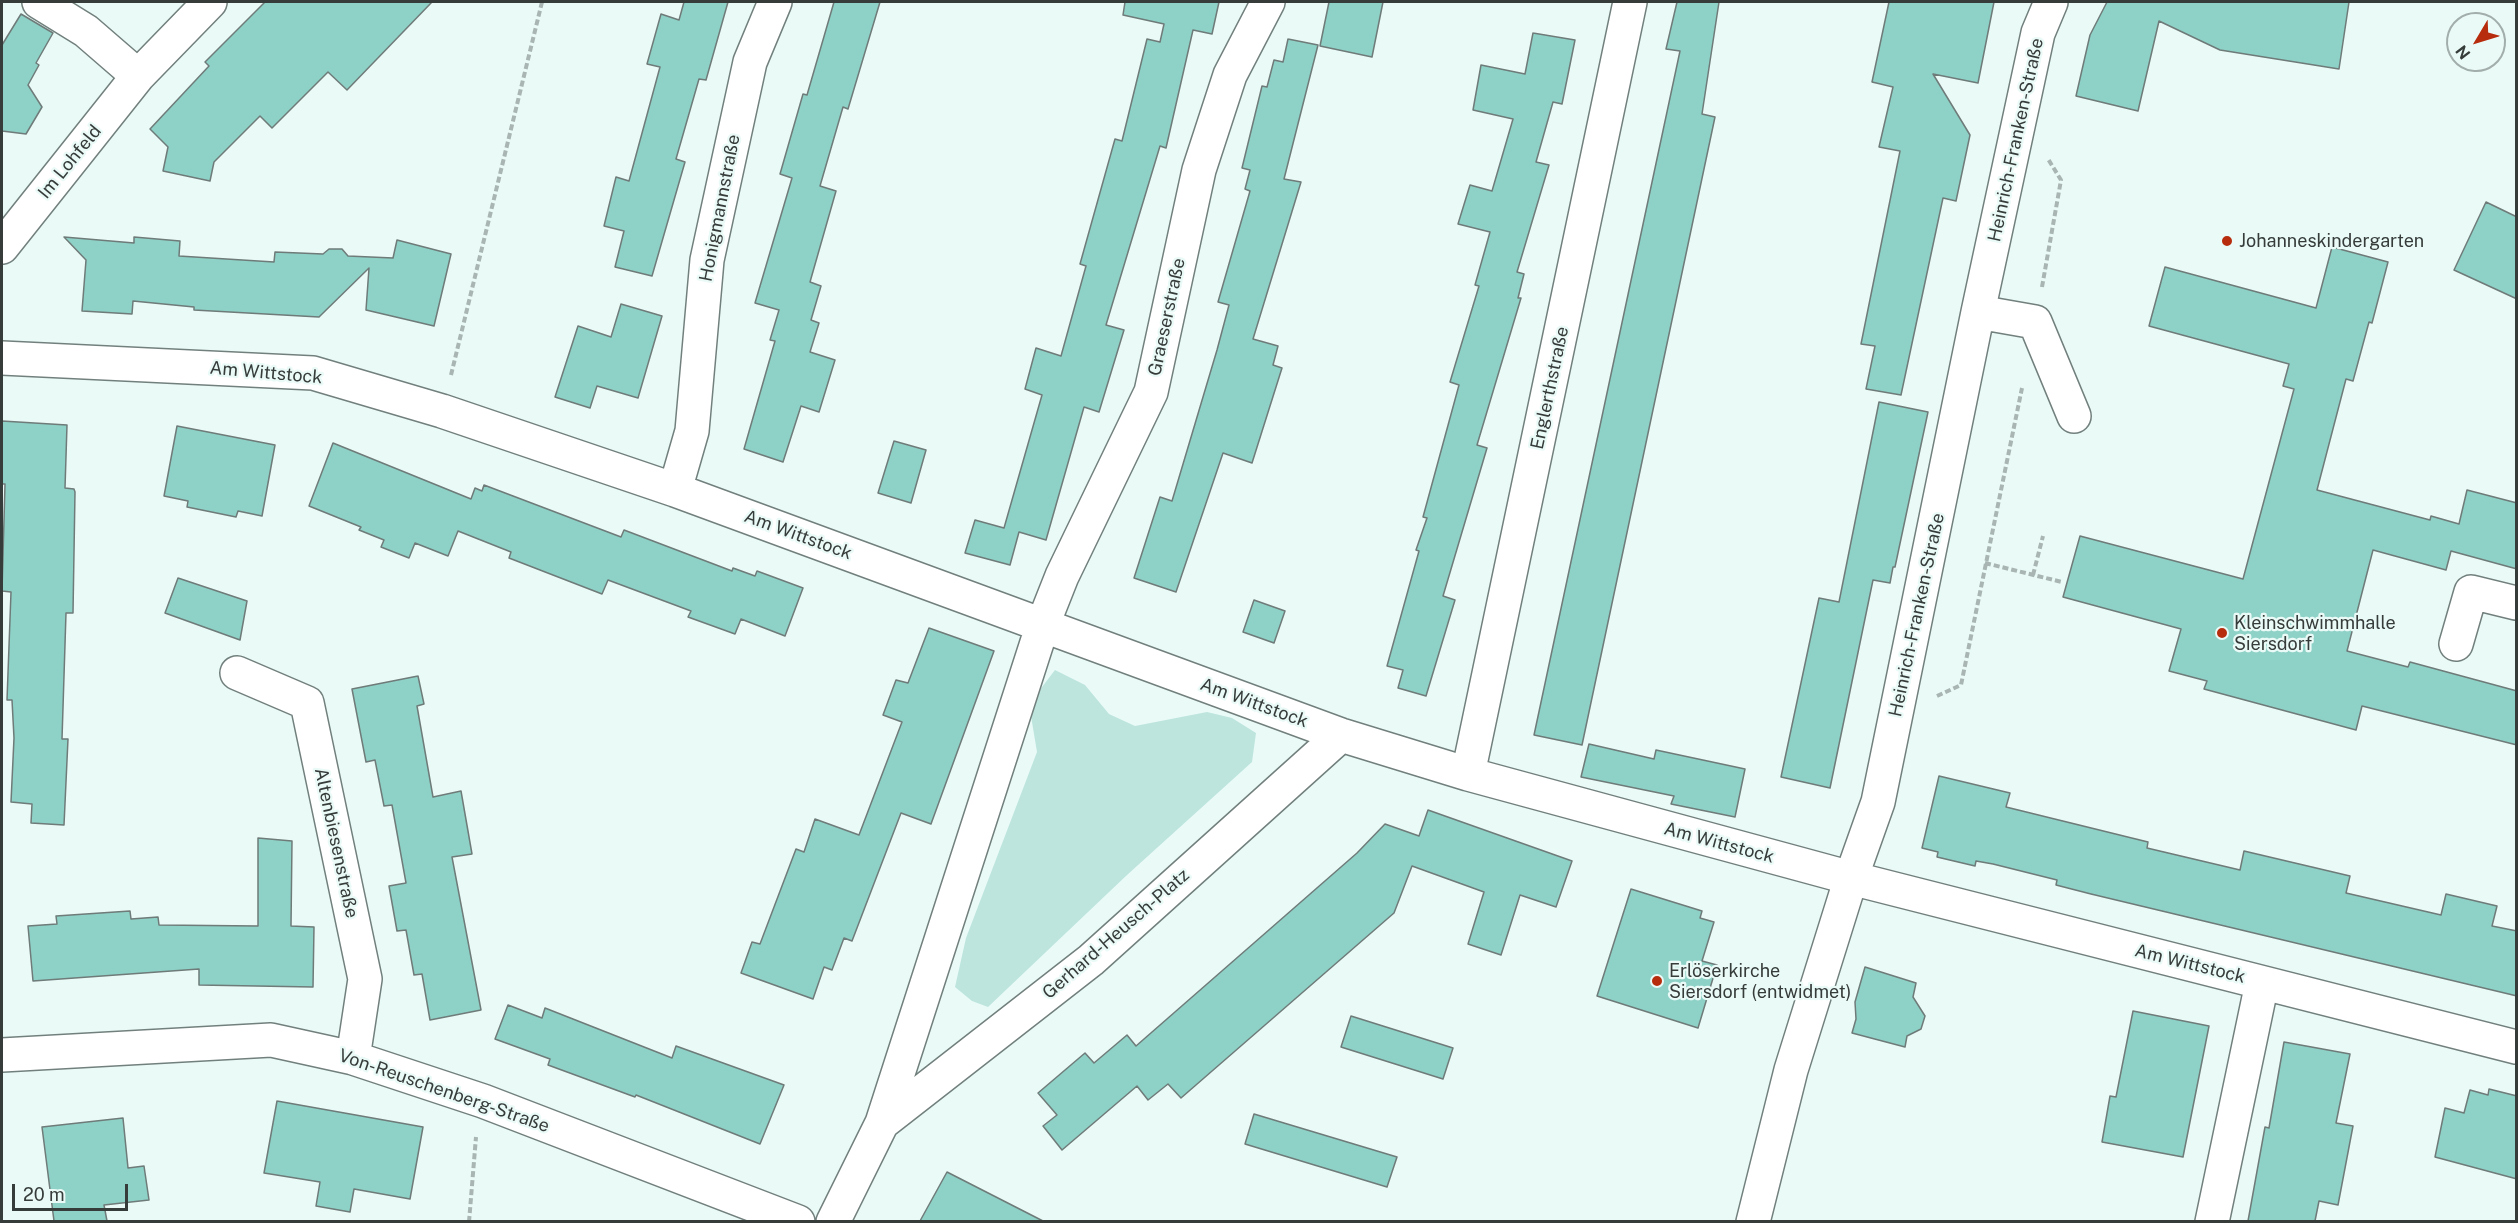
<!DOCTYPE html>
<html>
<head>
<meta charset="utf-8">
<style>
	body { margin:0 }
	#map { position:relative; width:2518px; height:1223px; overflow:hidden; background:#eafaf7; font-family:"Public Sans",sans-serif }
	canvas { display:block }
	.frame { position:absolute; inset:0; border:3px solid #363c3a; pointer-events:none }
	.north { position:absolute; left:2446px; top:12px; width:60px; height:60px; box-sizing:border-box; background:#eafaf7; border:2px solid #a2aeab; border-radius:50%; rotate:232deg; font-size:16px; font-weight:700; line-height:24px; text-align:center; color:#363c3a }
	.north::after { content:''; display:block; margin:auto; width:21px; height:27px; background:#b72c0d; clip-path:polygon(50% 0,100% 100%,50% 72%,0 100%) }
	.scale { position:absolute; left:12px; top:1184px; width:116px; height:27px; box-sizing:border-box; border:3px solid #363c3a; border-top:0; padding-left:8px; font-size:18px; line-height:21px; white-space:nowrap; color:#363c3a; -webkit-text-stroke:4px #eafaf7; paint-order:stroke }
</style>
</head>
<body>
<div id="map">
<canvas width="2518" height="1223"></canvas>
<div class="frame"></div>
<div class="north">N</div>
<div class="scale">20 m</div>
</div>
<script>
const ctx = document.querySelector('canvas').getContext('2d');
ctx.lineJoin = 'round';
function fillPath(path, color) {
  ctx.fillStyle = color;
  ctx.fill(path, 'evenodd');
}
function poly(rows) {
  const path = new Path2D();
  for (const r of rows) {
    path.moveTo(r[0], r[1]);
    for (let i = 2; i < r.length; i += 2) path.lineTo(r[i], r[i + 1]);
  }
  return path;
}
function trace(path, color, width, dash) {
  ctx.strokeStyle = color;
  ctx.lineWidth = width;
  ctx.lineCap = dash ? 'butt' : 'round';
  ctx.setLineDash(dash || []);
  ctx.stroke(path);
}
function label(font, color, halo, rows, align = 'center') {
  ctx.font = font + ' "Public Sans",sans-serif';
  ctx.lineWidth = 4.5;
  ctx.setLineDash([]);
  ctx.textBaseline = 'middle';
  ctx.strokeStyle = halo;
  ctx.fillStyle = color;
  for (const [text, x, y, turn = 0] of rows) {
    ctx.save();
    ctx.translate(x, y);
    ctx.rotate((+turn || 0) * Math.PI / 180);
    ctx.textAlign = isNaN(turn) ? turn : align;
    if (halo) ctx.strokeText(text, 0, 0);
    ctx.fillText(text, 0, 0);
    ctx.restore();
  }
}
const green = poly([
	[1055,670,1085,685,1109,714,1135,726,1207,712,1232,718,1256,733,1252,762,1127,875,988,1007,972,1001,955,987,966,938,1037,752,1029,704]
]);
const building = poly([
	[265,2,432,2,347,90,328,72,272,128,260,116,214,162,210,181,163,171,168,147,150,129,209,66,205,62,265,2],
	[684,2,728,2,706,80,699,79,676,159,685,162,652,276,615,267,624,231,604,226,616,177,629,181,660,67,647,64,661,14,679,20,684,2],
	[834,2,880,2,848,109,843,107,820,186,836,191,810,282,821,286,811,320,819,323,810,352,835,360,819,412,801,406,783,462,744,449,775,341,770,340,779,310,755,303,792,178,780,174,803,94,807,95,834,2],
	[1125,2,1219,2,1212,34,1193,30,1166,148,1160,146,1106,325,1124,330,1099,412,1084,407,1046,540,1019,532,1010,565,965,553,975,520,1004,528,1042,395,1025,389,1036,348,1061,356,1086,266,1080,264,1115,139,1122,141,1147,39,1160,42,1164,24,1123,15,1125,2],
	[1329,2,1383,2,1372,57,1320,46,1329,2],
	[1677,2,1719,2,1702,114,1715,117,1582,745,1534,735,1680,51,1666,49,1677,2],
	[1889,2,1994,2,1978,83,1933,74,1970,135,1956,201,1943,198,1901,395,1866,389,1875,346,1861,344,1900,151,1879,147,1893,87,1872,82,1889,2],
	[2107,2,2349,2,2339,69,2220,50,2159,21,2138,111,2076,96,2090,35,2107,2],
	[21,14,53,33,36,63,39,65,28,85,42,107,26,134,2,131,2,45,21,14],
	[1533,33,1575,40,1562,104,1553,102,1536,162,1549,165,1517,272,1524,274,1518,298,1521,298,1477,445,1487,448,1443,596,1455,600,1426,696,1398,688,1403,670,1387,666,1419,551,1416,550,1427,518,1423,517,1459,385,1450,382,1479,286,1475,285,1490,232,1458,224,1470,185,1492,191,1513,119,1473,110,1481,65,1525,74,1533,33],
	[1288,39,1318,45,1284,179,1301,182,1253,339,1278,346,1273,365,1282,368,1252,463,1223,453,1176,592,1134,578,1160,497,1172,501,1217,350,1229,305,1218,302,1250,191,1245,189,1250,170,1242,168,1262,86,1267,87,1274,60,1283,62,1288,39],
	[2486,202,2517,217,2517,299,2454,270,2486,202],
	[64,237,134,243,134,237,180,241,179,256,274,262,275,252,323,254,329,249,342,249,348,256,393,258,397,240,451,254,434,326,366,310,369,268,319,317,194,310,194,307,133,301,132,314,82,311,86,260,64,237],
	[2332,247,2388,262,2372,323,2369,322,2353,381,2346,379,2317,490,2430,520,2431,516,2459,524,2467,490,2517,503,2517,569,2451,551,2446,570,2373,550,2347,651,2408,667,2410,662,2517,691,2517,745,2362,706,2356,730,2204,689,2207,681,2169,671,2181,629,2063,597,2080,536,2243,579,2294,389,2283,386,2289,364,2149,326,2165,267,2316,308,2332,247],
	[621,304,662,316,638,398,597,386,590,408,555,397,578,326,611,337,621,304],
	[1879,402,1928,412,1895,567,1893,567,1890,583,1873,580,1830,788,1781,777,1819,598,1839,602,1879,402],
	[2,421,67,425,65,488,74,489,75,492,73,613,66,613,62,739,68,739,64,825,31,823,32,804,11,802,14,738,12,700,7,700,11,592,2,591,5,484,2,484,2,421],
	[177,426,275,445,262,516,238,511,236,517,187,507,188,501,164,496,177,426],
	[894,441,926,450,911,503,878,493,894,441],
	[333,443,471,499,475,488,482,491,484,485,621,537,624,530,732,571,733,568,755,576,757,571,803,588,785,636,741,619,735,634,688,617,691,611,608,580,602,594,509,558,511,552,458,531,448,556,415,543,409,558,381,547,384,540,359,530,361,527,309,506,333,443],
	[178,578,247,601,240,640,165,613,178,578],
	[1254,600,1285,611,1274,643,1243,632,1254,600],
	[929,628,994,651,931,824,901,813,852,941,844,938,832,970,824,967,813,999,741,973,752,942,760,944,796,849,804,852,815,819,859,835,902,722,883,715,896,680,908,683,929,628],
	[418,676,424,704,417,706,433,797,461,791,472,854,452,857,481,1010,430,1020,422,974,414,975,406,930,397,931,389,886,406,883,392,805,384,806,375,760,366,762,352,689,418,676],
	[1589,744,1654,759,1656,750,1745,769,1735,817,1671,804,1674,796,1581,777,1589,744],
	[1939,776,2010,793,2006,807,2148,842,2147,848,2240,870,2244,851,2350,876,2346,893,2441,915,2446,894,2497,906,2492,926,2517,931,2517,996,2091,894,2056,885,2057,880,1993,864,1976,861,1975,866,1937,857,1938,852,1922,848,1939,776],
	[1428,810,1572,861,1556,907,1520,895,1501,955,1468,944,1484,892,1412,866,1394,913,1181,1098,1168,1084,1148,1100,1137,1086,1062,1150,1043,1126,1057,1115,1038,1093,1085,1053,1094,1063,1127,1035,1136,1046,1357,853,1385,824,1419,836,1428,810],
	[258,838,292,841,291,926,314,927,313,987,199,985,199,969,33,981,28,926,57,924,56,916,130,911,131,919,158,917,159,925,258,926,258,838],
	[1631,889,1702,911,1700,918,1714,922,1702,961,1717,965,1698,1028,1597,996,1631,889],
	[1865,967,1916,983,1913,997,1925,1016,1921,1029,1907,1036,1905,1047,1852,1033,1856,1019,1855,1002,1865,967],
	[508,1005,542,1018,545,1008,672,1058,676,1046,784,1085,760,1144,636,1095,635,1097,548,1065,550,1059,495,1039,508,1005],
	[2133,1011,2209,1026,2183,1157,2102,1142,2110,1096,2116,1097,2133,1011],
	[1351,1016,1453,1048,1443,1079,1341,1047,1351,1016],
	[2284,1042,2350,1054,2336,1123,2353,1126,2338,1205,2319,1201,2315,1221,2248,1221,2265,1127,2269,1128,2284,1042],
	[2489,1089,2517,1096,2517,1179,2435,1157,2445,1108,2464,1113,2470,1090,2488,1095,2489,1089],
	[277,1101,423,1127,410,1199,354,1189,350,1212,316,1206,320,1182,264,1173,277,1101],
	[1254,1114,1397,1157,1387,1187,1245,1144,1254,1114],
	[123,1118,128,1168,144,1166,149,1200,104,1205,107,1221,54,1221,42,1127,123,1118],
	[947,1172,1043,1221,920,1221,947,1172]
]);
const path = poly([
	[2042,287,2061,180,2048,159],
	[451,375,542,2],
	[1985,563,2062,582],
	[2033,575,2043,536],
	[1937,696,1961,685,2022,388],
	[469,1222,476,1137]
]);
const minor = poly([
	[39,2,86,31,138,76],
	[2,247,138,76,210,2],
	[1978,312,2035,322,2074,416],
	[2,358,313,373,442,411,675,490,1341,735,1468,774,1851,878,2516,1047],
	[675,490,692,431,707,260,750,62,775,2],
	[2456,644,2471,592,2516,603],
	[237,673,307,703,365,979,353,1058],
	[1468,774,1630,2],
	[2,1055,271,1040,353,1058,483,1101,798,1222],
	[882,1123,1091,960,1341,735],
	[833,1222,882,1123,1043,624,1062,576,1151,392,1199,170,1230,75,1268,2],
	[1753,1222,1791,1070,1851,878,1878,802,1978,312,2038,33,2051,2],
	[2212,1222,2262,983]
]);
const markers = [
	[2227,241,6,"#b72c0d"],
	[2222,633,6,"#b72c0d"],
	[1657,981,6,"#b72c0d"]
];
const streetNames = [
	["Heinrich-Franken-Straße",2016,140,-78],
	["Im Lohfeld",70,162,-51],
	["Honigmannstraße",720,208,-79],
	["Graeserstraße",1167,317,-78],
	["Am Wittstock",266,373,5],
	["Englerthstraße",1550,388,-78],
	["Am Wittstock",798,535,20],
	["Heinrich-Franken-Straße",1917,615,-78],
	["Am Wittstock",1254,703,20],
	["Altenbiesenstraße",336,843,78],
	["Am Wittstock",1719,843,15],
	["Gerhard-Heusch-Platz",1116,934,-41],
	["Am Wittstock",2190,964,14],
	["Von-Reuschenberg-Straße",444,1091,19]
];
const poiNames = [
	["Johanneskindergarten",2239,241],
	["Kleinschwimmhalle",2234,623],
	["Siersdorf",2234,644],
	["Erlöserkirche",1669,971],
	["Siersdorf (entwidmet)",1669,992]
];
fillPath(green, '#bde5de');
fillPath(building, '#8ed1c6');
trace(building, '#6e7b79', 1.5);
trace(minor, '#72807d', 36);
trace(path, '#a8b5b2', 4, [6, 3]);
trace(minor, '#fff', 33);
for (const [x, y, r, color] of markers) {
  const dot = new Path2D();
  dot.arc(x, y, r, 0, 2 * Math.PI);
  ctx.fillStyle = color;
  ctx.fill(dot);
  trace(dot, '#eafaf7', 2);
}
label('18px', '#363c3a', '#eafaf7', streetNames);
label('18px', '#363c3a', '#eafaf7', poiNames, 'left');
</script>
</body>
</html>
